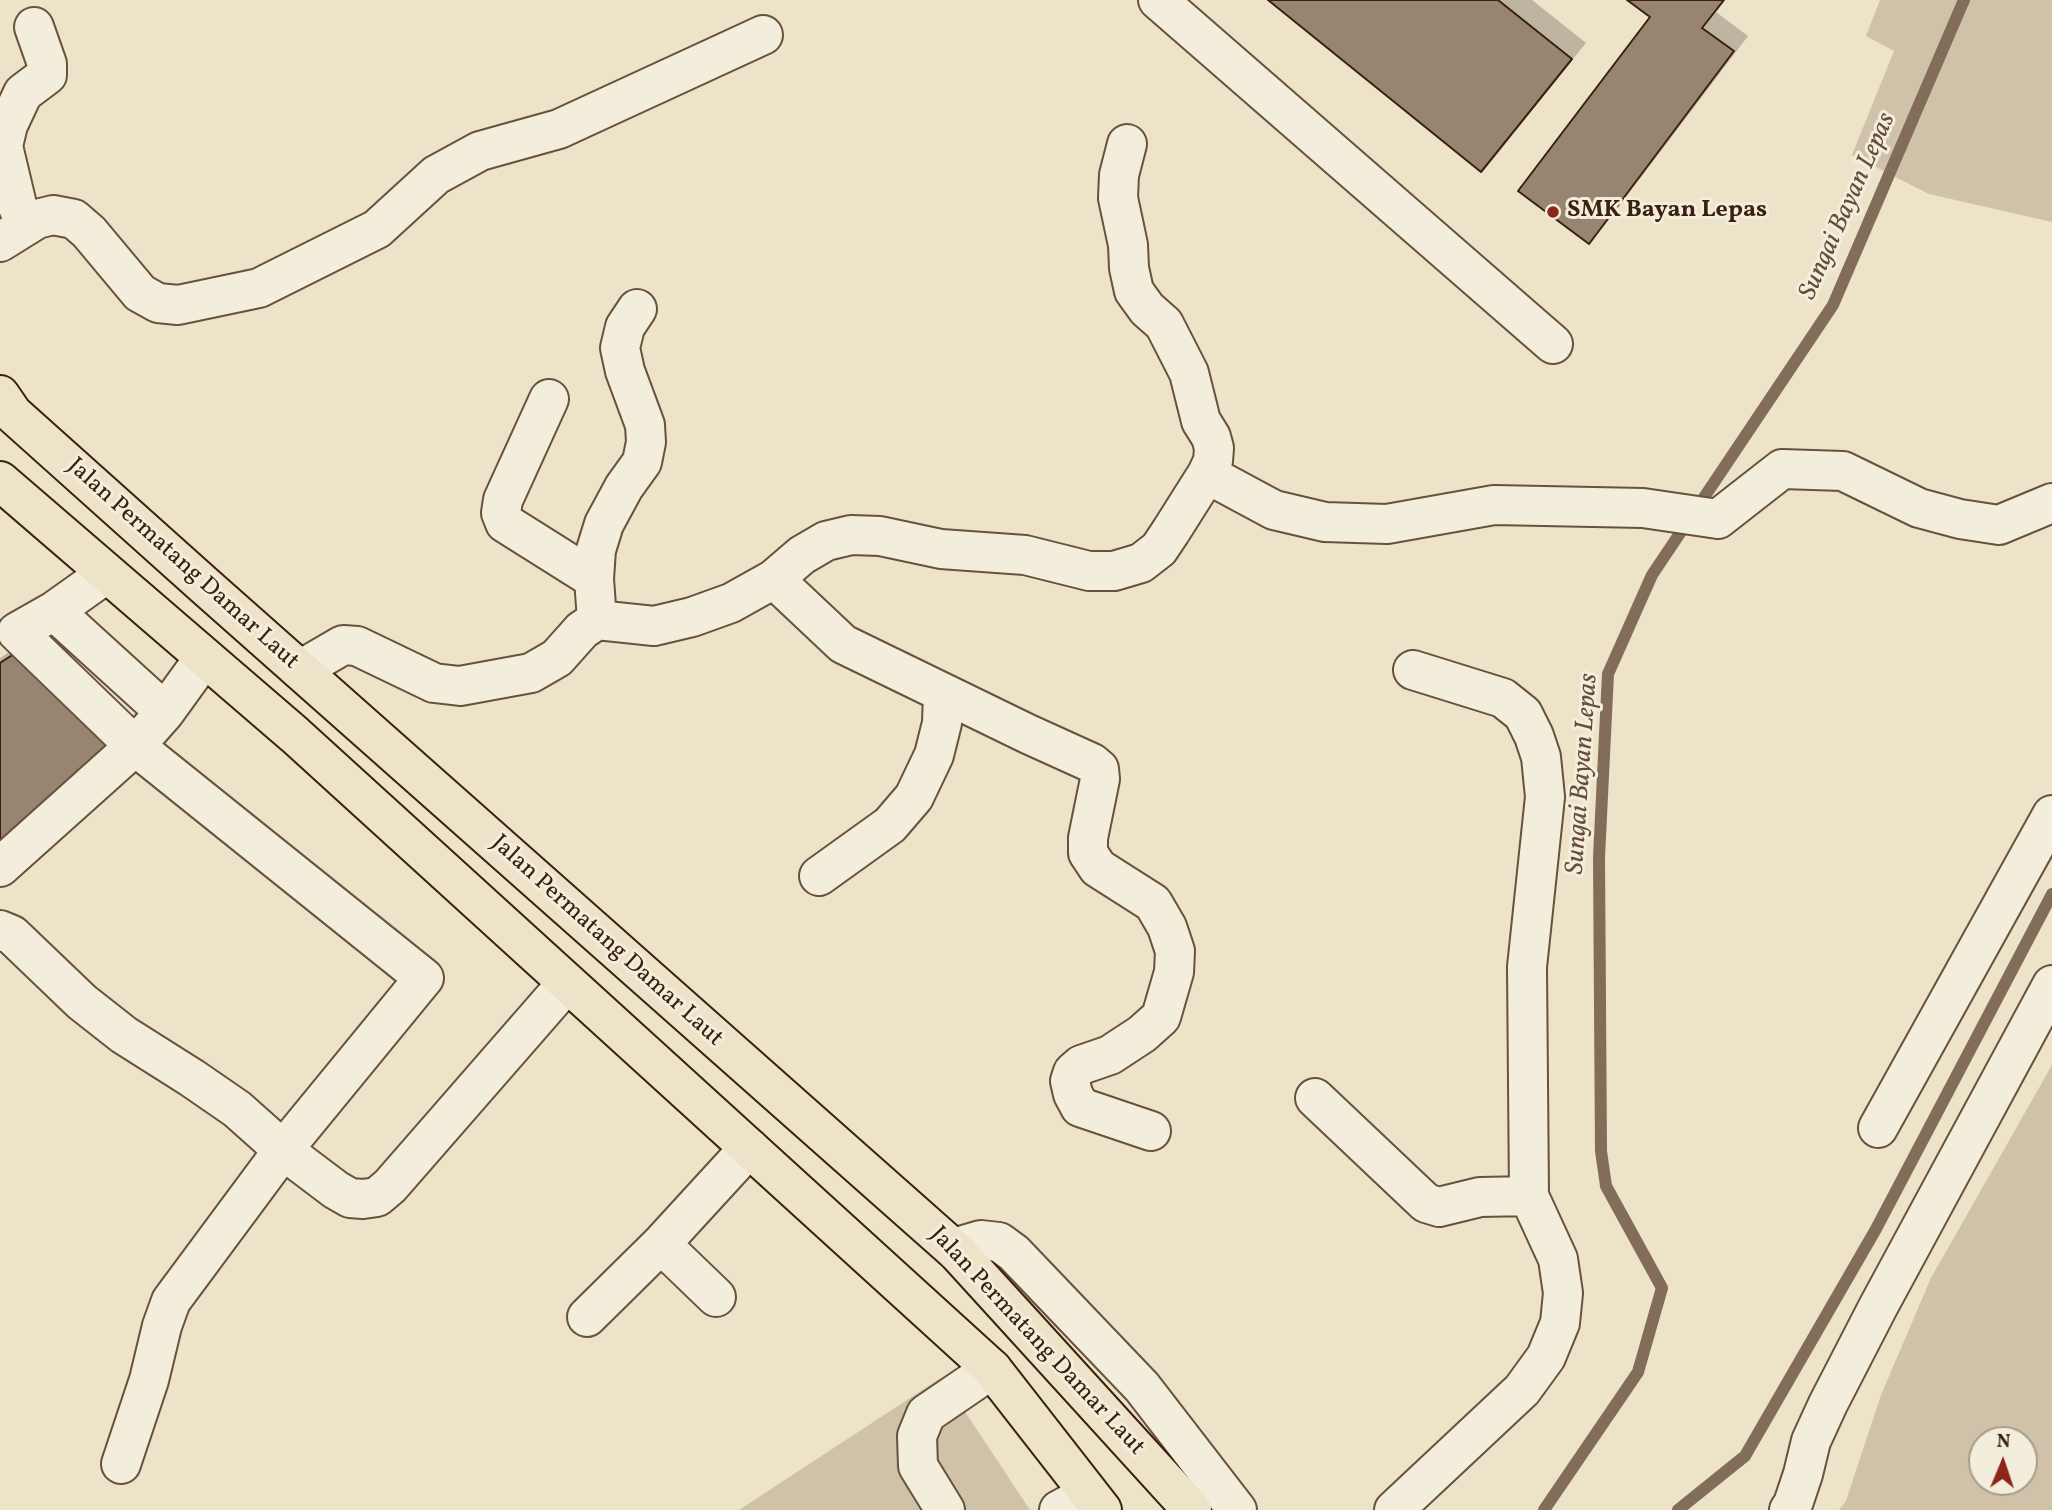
<!DOCTYPE html>
<html>
<head>
<meta charset="utf-8">
<style>
	body { margin:0 }
	#map { position:relative; width:2052px; height:1510px; overflow:hidden; background:#ede3c8; font-family:Vollkorn,serif }
	canvas { display:block }
	.north { position:absolute; left:1968px; top:1426px; width:70px; height:70px; box-sizing:border-box; background:#f3eddb; border:2px solid #aa9b89; border-radius:50%; rotate:2deg; font-size:19px; font-weight:700; line-height:28px; text-align:center; color:#3c200f }
	.north::after { content:''; display:block; margin:auto; width:24px; height:32px; background:#8f2418; clip-path:polygon(50% 0,100% 100%,50% 72%,0 100%) }
</style>
</head>
<body>
<div id="map">
<canvas width="2052" height="1510"></canvas>
<div class="north">N</div>
</div>
<script>
const ctx = document.querySelector('canvas').getContext('2d');
ctx.lineJoin = 'round';
function fillPath(path, color) {
  ctx.fillStyle = color;
  ctx.fill(path, 'evenodd');
}
function poly(rows) {
  const path = new Path2D();
  for (const r of rows) {
    path.moveTo(r[0], r[1]);
    for (let i = 2; i < r.length; i += 2) path.lineTo(r[i], r[i + 1]);
  }
  return path;
}
function trace(path, color, width, dash) {
  ctx.strokeStyle = color;
  ctx.lineWidth = width;
  ctx.lineCap = dash ? 'butt' : 'round';
  ctx.setLineDash(dash || []);
  ctx.stroke(path);
}
function label(font, color, halo, rows, align = 'center') {
  ctx.font = font + ' Vollkorn,serif';
  ctx.lineWidth = 6;
  ctx.setLineDash([]);
  ctx.textBaseline = 'middle';
  ctx.strokeStyle = halo;
  ctx.fillStyle = color;
  for (const [text, x, y, turn = 0] of rows) {
    ctx.save();
    ctx.translate(x, y);
    ctx.rotate((+turn || 0) * Math.PI / 180);
    ctx.textAlign = isNaN(turn) ? turn : align;
    if (halo) ctx.strokeText(text, 0, 0);
    ctx.fillText(text, 0, 0);
    ctx.restore();
  }
}
const green = poly([
	[1880,0,2052,0,2052,222,1929,194,1852,155,1894,51,1866,36],
	[2052,1065,2052,1510,1839,1510,1846,1501,1881,1395,1931,1278],
	[1982,1440,2024,1440,2024,1482,1982,1482],
	[942,1377,1030,1510,739,1510]
]);
const shadow = poly([
	[1270,0,1532,0,1586,43,1496,154,1481,169],
	[1630,0,1725,0,1716,12,1748,36,1604,226,1589,241,1652,17],
	[38,633,140,722,0,851,0,658]
]);
const stream = poly([
	[1544,1510,1638,1372,1662,1288,1606,1186,1601,1151,1599,857,1608,674,1652,575,1833,305,1964,0],
	[1678,1510,1745,1456,1876,1229,2052,894]
]);
const building = poly([
	[1268,0,1498,0,1572,59,1481,172,1268,0],
	[1627,0,1724,0,1702,28,1734,51,1589,244,1518,191,1650,17,1627,0],
	[17,652,121,743,0,854,0,663,17,652]
]);
const minor = poly([
	[1158,0,1553,344],
	[26,226,17,205,3,146,8,125,23,93,47,75,47,64,34,27],
	[0,242,37,219,53,215,74,219,89,232,140,293,158,303,178,305,259,288,377,229,436,175,480,151,559,129,763,35],
	[549,399,503,500,501,513,505,523,594,579],
	[1207,474,1274,510,1325,522,1387,524,1494,505,1643,508,1718,519,1782,469,1843,471,1919,508,1960,519,1999,525,2052,503],
	[106,574,54,611,17,632,135,746,424,978,283,1150,171,1301,162,1326,149,1380,121,1464],
	[774,579,843,644,1028,734,1092,763,1099,769,1100,779,1088,838,1088,853,1098,868,1153,903,1167,927,1175,951,1174,972,1161,1017,1142,1034,1110,1055,1081,1065,1073,1072,1070,1081,1073,1094,1080,1107,1151,1131],
	[54,611,165,712],
	[597,620,594,579,596,550,604,524,624,487,642,462,646,442,645,425,625,371,620,348,625,327,637,309],
	[300,670,343,645,357,646,434,683,460,686,531,673,557,658,582,630,597,620,654,626,692,617,731,603,774,579,802,555,826,541,851,535,880,536,941,549,1025,555,1089,571,1114,571,1141,563,1159,549,1171,531,1207,474,1213,461,1214,448,1211,437,1201,421,1189,373,1164,324,1147,309,1134,291,1129,268,1128,245,1118,198,1119,175,1127,144],
	[0,867,135,746,165,712,204,658],
	[819,876,890,825,914,797,934,755,942,723,943,693],
	[0,930,12,935,82,1002,124,1035,192,1078,237,1109,283,1150,336,1190,350,1198,363,1199,377,1197,390,1186,567,983],
	[1315,1098,1426,1203,1439,1207,1480,1197,1529,1196],
	[1878,1128,2052,815],
	[661,1244,716,1297],
	[957,1252,964,1245,981,1240,999,1242,1014,1253,1142,1387,1237,1510],
	[587,1317,661,1244,749,1148],
	[945,1510,918,1466,917,1436,926,1414,992,1369],
	[1059,1510,1089,1494],
	[1394,1510,1522,1390,1546,1357,1560,1323,1563,1293,1558,1259,1529,1196,1527,967,1545,797,1541,757,1534,736,1523,714,1503,698,1413,670],
	[1789,1510,1793,1504,1803,1474,1811,1441,1828,1404,1878,1307,2052,985]
]);
const highway = poly([
	[0,395,13,414,204,585,957,1252,1192,1510],
	[0,481,295,735,992,1369,1102,1510]
]);
const markers = [
	[1553,212,7,"#8f2418"]
];
const poiNames = [
	["SMK Bayan Lepas",1567,212]
];
const streetNames = [
	["Jalan Permatang Damar Laut",182,565,42],
	["Jalan Permatang Damar Laut",606,942,42],
	["Jalan Permatang Damar Laut",1036,1342,47]
];
const waterNames = [
	["Sungai Bayan Lepas",1849,207,-66],
	["Sungai Bayan Lepas",1584,774,-86]
];
fillPath(green, '#cfc2a9');
fillPath(shadow, '#0003');
trace(stream, '#826d58', 12);
fillPath(building, '#98856f');
trace(building, '#3c200f', 2);
trace(minor, '#68513d', 42);
trace(highway, '#3c200f', 42);
trace(minor, '#f3eddb', 38);
trace(highway, '#ede3c8', 38);
for (const [x, y, r, color] of markers) {
  const dot = new Path2D();
  dot.arc(x, y, r, 0, 2 * Math.PI);
  ctx.fillStyle = color;
  ctx.fill(dot);
  trace(dot, '#f3eddb', 2.5);
}
label('bold 24px', '#3c200f', '#f3eddb', poiNames, 'left');
label('24px', '#3c200f', '#f3eddb', streetNames);
label('italic 26px', '#654d3a', '#f3eddb', waterNames);
</script>
</body>
</html>
